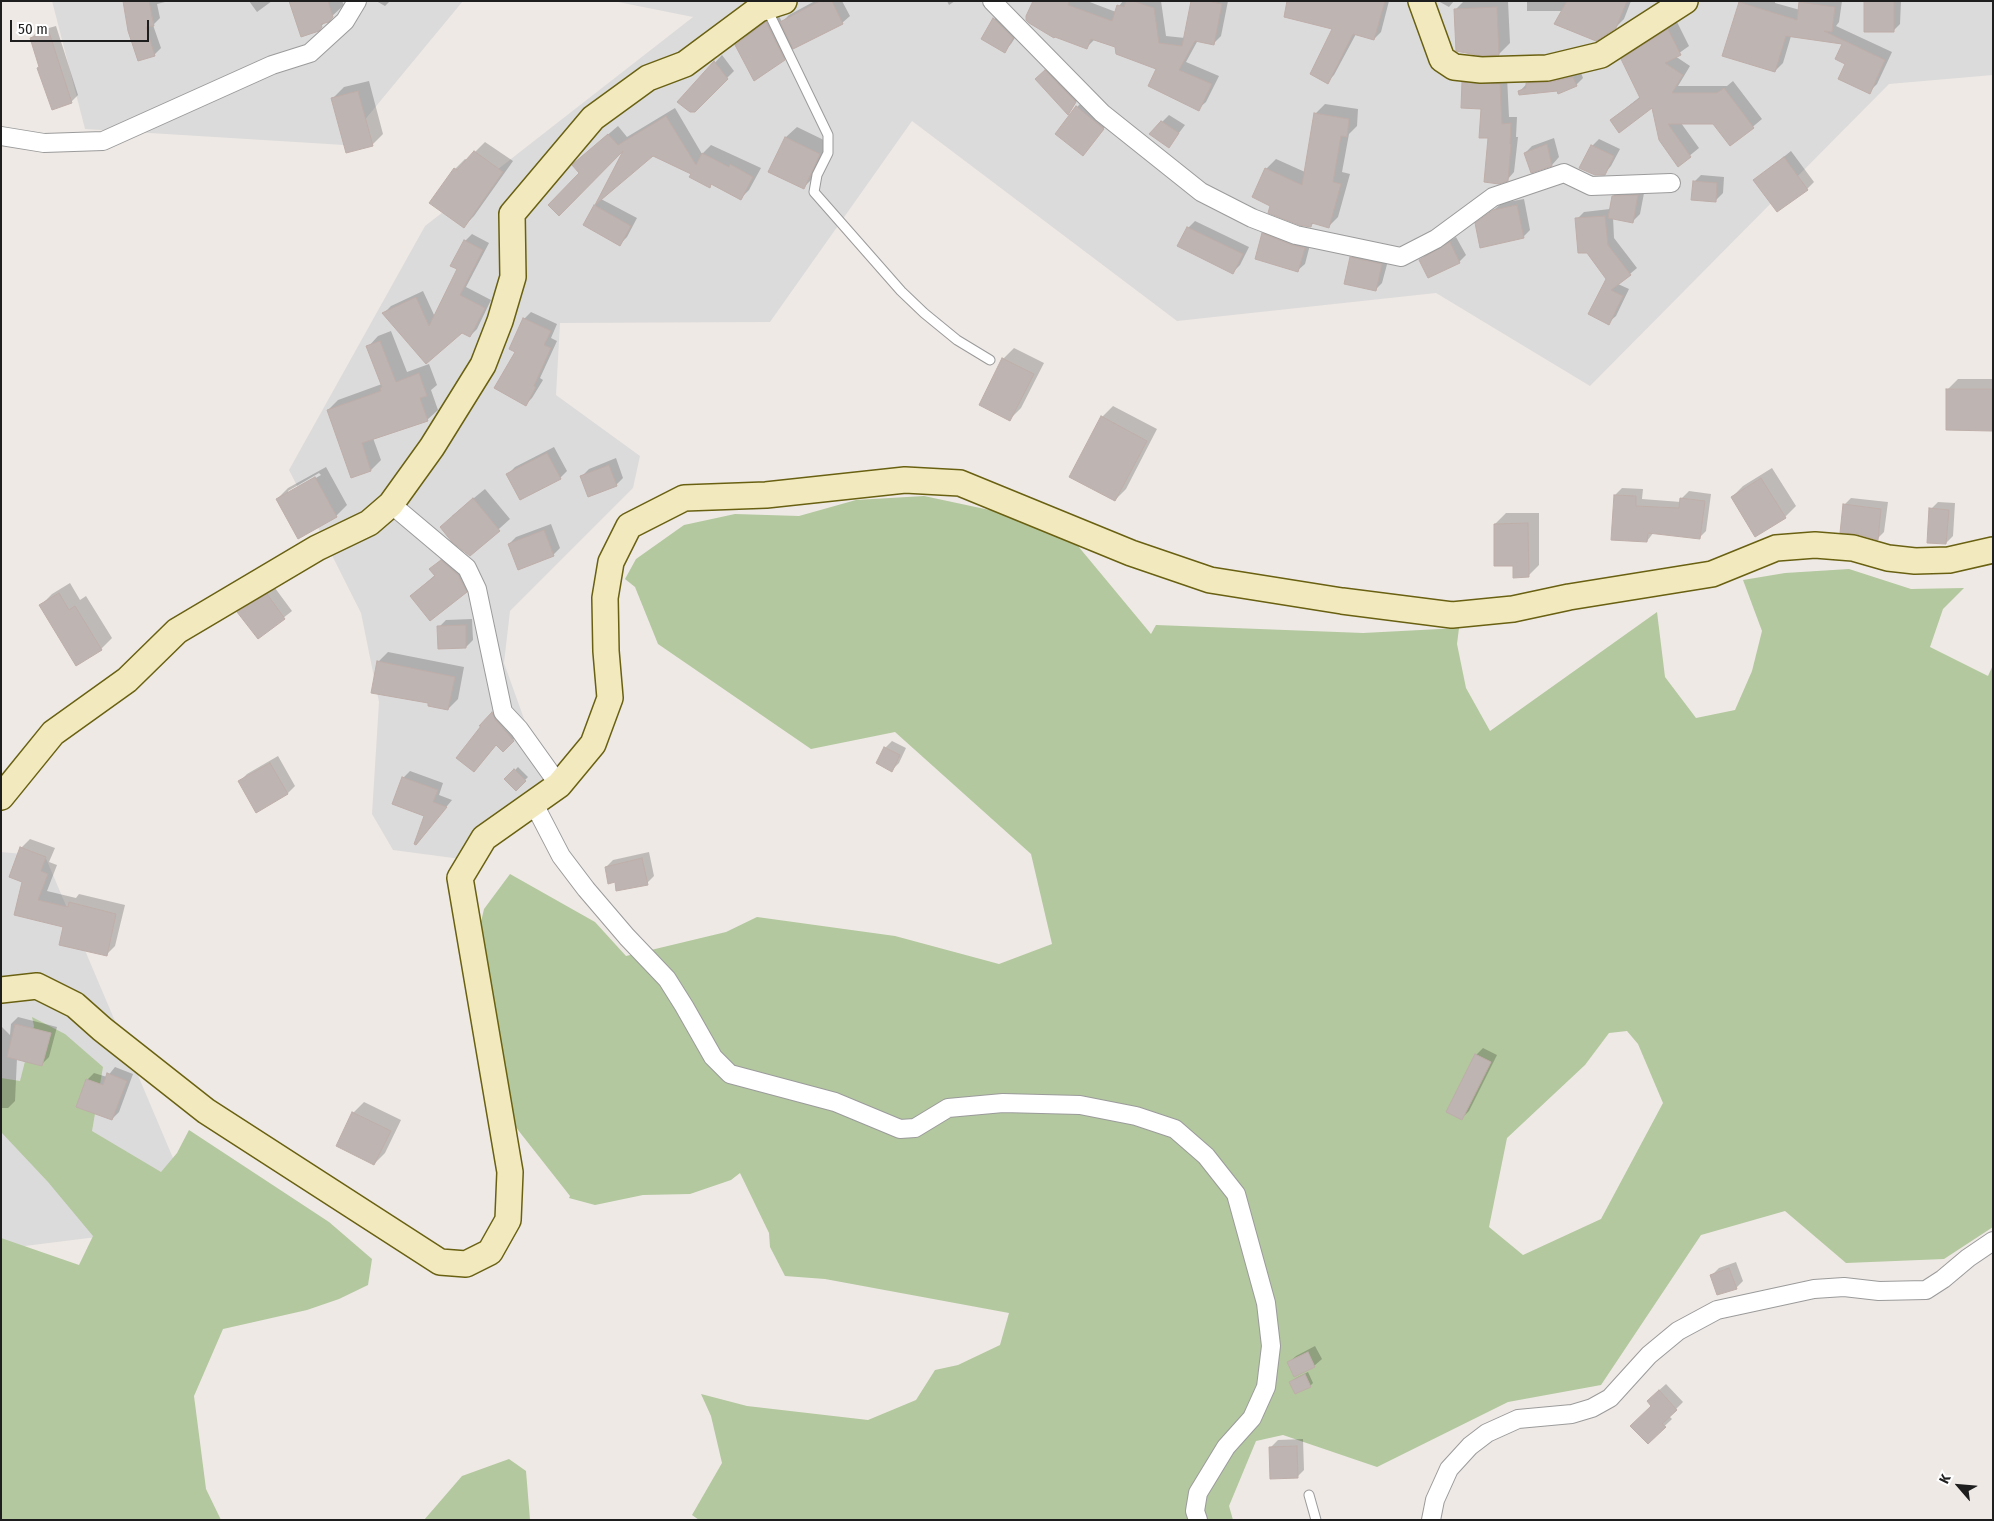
<!DOCTYPE html>
<html>
<head>
<meta charset="utf-8">
<style>
	body { margin:0 }
	#map { position:relative; width:1994px; height:1521px; overflow:hidden; background:#eee9e5; font-family:"Fira Sans Condensed",sans-serif }
	canvas { display:block }
	.frame { position:absolute; inset:0; border:2px solid #1e1e1e; pointer-events:none }
	.north { position:absolute; left:1934px; top:1461px; width:50px; height:50px; -webkit-text-stroke:4px #fff; paint-order:stroke; rotate:297deg; font-size:14px; font-weight:700; line-height:20px; text-align:center; color:#1e1e1e }
	.north::after { content:''; display:block; margin:auto; width:18px; height:22px; background:#1e1e1e; clip-path:polygon(50% 0,100% 100%,50% 72%,0 100%) }
	.scale { position:absolute; left:10px; top:20px; width:139px; height:22px; box-sizing:border-box; border:2px solid #1e1e1e; border-top:0; padding-left:6px; font-size:15px; line-height:18px; white-space:nowrap; color:#1e1e1e; -webkit-text-stroke:4px #fff; paint-order:stroke }
</style>
</head>
<body>
<div id="map">
<canvas width="1994" height="1521"></canvas>
<div class="frame"></div>
<div class="north">K</div>
<div class="scale">50 m</div>
</div>
<script>
const ctx = document.querySelector('canvas').getContext('2d');
ctx.lineJoin = 'round';
function fillPath(path, color) {
  ctx.fillStyle = color;
  ctx.fill(path, 'evenodd');
}
function poly(rows) {
  const path = new Path2D();
  for (const r of rows) {
    path.moveTo(r[0], r[1]);
    for (let i = 2; i < r.length; i += 2) path.lineTo(r[i], r[i + 1]);
  }
  return path;
}
function trace(path, color, width, dash) {
  ctx.strokeStyle = color;
  ctx.lineWidth = width;
  ctx.lineCap = dash ? 'butt' : 'round';
  ctx.setLineDash(dash || []);
  ctx.stroke(path);
}
const residential = poly([
	[52,1,463,1,344,145,85,129],
	[613,1,1993,1,1993,75,1889,84,1590,386,1436,293,1177,321,912,121,770,322,560,323,556,395,640,456,633,488,510,611,504,663,547,783,461,859,393,850,372,814,379,702,361,613,289,470,425,226,693,17],
	[1,852,45,856,201,1224,1,1249]
]);
const forest = poly([
	[924,496,999,512,1078,546,1151,634,1156,625,1363,633,1459,628,1457,644,1466,688,1490,731,1657,612,1665,677,1696,718,1735,710,1752,671,1762,631,1743,580,1785,573,1849,569,1911,589,1964,588,1943,609,1930,647,1988,676,1993,665,1993,1227,1944,1259,1846,1263,1785,1211,1701,1235,1601,1385,1508,1402,1377,1467,1283,1435,1256,1441,1229,1506,1233,1520,699,1520,692,1515,722,1463,711,1416,701,1394,747,1406,868,1420,916,1400,935,1370,958,1365,1000,1345,1009,1313,825,1279,785,1276,770,1247,769,1233,740,1173,731,1180,690,1194,643,1195,595,1205,569,1198,570,1196,507,1116,477,939,484,909,510,874,595,922,626,956,726,932,757,917,895,936,999,964,1052,944,1031,854,895,732,811,749,658,644,635,587,625,579,636,559,684,525,735,514,799,516,856,500],
	[1627,1031,1638,1044,1663,1103,1601,1219,1523,1255,1489,1227,1507,1138,1585,1065,1609,1033],
	[32,1017,65,1034,103,1067,92,1131,161,1172,177,1153,189,1130,329,1222,372,1259,368,1285,339,1299,307,1310,223,1329,194,1396,206,1489,221,1520,1,1520,1,1238,79,1265,93,1236,48,1182,1,1132,1,1078,20,1081,34,1026],
	[509,1459,526,1471,530,1520,424,1520,462,1476]
]);
const shadow = poly([
	[124,1,169,1,157,4,160,18,153,25,161,48,154,55],
	[249,1,272,1,257,12],
	[290,1,342,1,344,5,318,29],
	[376,1,390,1,385,6],
	[815,1,842,1,850,16,842,23,794,47,784,59,737,45,748,34,777,12,782,22,789,15],
	[947,1,955,1,949,5],
	[1034,1,1087,1,1116,12,1119,6,1123,1,1161,1,1166,36,1185,38,1193,1,1228,1,1221,36,1213,44,1198,40,1186,62,1219,76,1206,102,1198,109,1158,68,1116,46,1095,39,1087,47],
	[1289,1,1389,1,1381,32,1374,39,1356,34,1334,75,1327,82,1334,28],
	[1438,1,1454,1,1449,7],
	[1464,1,1508,1,1510,43,1499,54,1456,9],
	[1527,1,1631,1,1624,19,1616,27,1562,11,1527,11],
	[1740,1,1775,1,1775,3,1800,10,1802,1,1842,1,1839,22,1836,26,1892,52,1877,84,1869,92,1846,63,1844,43,1791,36,1783,63,1775,71,1724,55],
	[1866,1,1901,1,1900,24,1893,31],
	[1001,12,1020,30,1011,44,1004,51,983,39,994,19],
	[1677,22,1689,46,1675,56,1690,66,1678,86,1727,86,1733,81,1762,119,1731,145,1714,123,1681,123,1699,148,1678,165,1653,106,1611,120,1641,96,1623,59,1631,51],
	[56,26,78,95,71,102,40,67,31,38,38,31],
	[722,55,734,71,695,110,679,102],
	[1053,64,1082,94,1068,113,1037,79],
	[1580,70,1583,78,1576,85,1558,90,1520,91,1534,76],
	[1470,76,1507,77,1509,117,1517,117,1516,137,1518,137,1514,172,1507,180,1489,137,1482,107,1463,83],
	[369,81,383,134,372,145,333,98,344,87],
	[1084,100,1110,121,1083,154,1077,107],
	[1325,104,1358,109,1357,126,1349,134,1342,172,1350,174,1338,217,1329,226,1314,223,1310,226,1271,205,1266,169,1276,159,1305,172,1315,114],
	[675,108,702,154,711,145,761,168,749,190,741,198,712,183,709,186,693,174,652,155,601,199,637,218,627,237,620,244,595,206,626,146,580,173,584,155,618,126,627,137],
	[1169,115,1185,125,1169,146,1162,122],
	[797,127,830,143,814,177,803,188,770,171,786,137],
	[1554,138,1559,157,1552,165,1532,171,1525,153,1532,146],
	[1599,139,1620,149,1611,166,1604,174,1592,146],
	[485,142,513,161,474,216,464,226,455,169,465,159,467,160],
	[1791,151,1814,182,1807,189,1755,180],
	[1701,175,1724,177,1723,193,1716,200,1694,182],
	[1645,188,1640,214,1633,221,1613,217,1614,238,1637,268,1618,284,1629,289,1616,316,1608,323,1608,279,1577,219,1584,212,1610,209,1613,196,1620,189],
	[1524,199,1530,230,1523,237,1477,224,1502,203],
	[1195,221,1249,247,1240,265,1233,272,1188,228],
	[1270,227,1311,241,1305,264,1297,271,1263,234],
	[472,234,489,243,466,287,491,300,477,329,470,336,462,331,426,362,384,313,391,306,423,291,435,317,459,269,465,241],
	[1456,237,1466,255,1459,262,1421,260,1428,253],
	[1358,251,1389,257,1382,283,1375,290,1351,258],
	[531,312,557,324,551,338,557,341,540,378,543,380,532,398,525,405,517,352,524,319],
	[391,331,407,372,429,364,437,385,431,390,438,410,427,420,373,438,381,460,371,470,328,410,338,400,382,384,368,347,378,336],
	[1014,348,1044,363,1021,408,1010,419,1003,359],
	[1958,379,1993,379,1992,429,1947,390],
	[1113,406,1157,429,1126,489,1115,500,1102,417],
	[554,447,567,471,560,478,508,474,515,467],
	[616,458,623,478,616,485,582,476,589,469],
	[326,467,347,505,336,516,277,499,288,488],
	[319,473,321,475,288,494,288,491],
	[1772,468,1796,506,1785,517,1732,497,1743,486],
	[1622,488,1643,489,1642,499,1681,502,1682,498,1689,491,1711,494,1706,531,1699,538,1654,532,1647,541,1615,495],
	[485,489,510,519,470,555,452,516],
	[1851,498,1888,502,1884,532,1877,539,1844,505],
	[1938,502,1955,503,1953,536,1946,543,1931,509],
	[1506,513,1539,513,1539,565,1528,576,1514,565,1495,524],
	[551,524,560,548,553,555,509,544,516,537],
	[452,550,477,580,466,591,411,596,435,575,431,569],
	[70,583,80,600,86,596,112,638,101,649,41,605,52,594],
	[275,588,292,611,258,638,239,612,246,605],
	[472,619,473,640,466,647,439,627,446,620],
	[388,652,464,667,458,699,448,709,430,702,378,662],
	[500,706,520,733,503,750,497,744,474,771,483,726,481,725],
	[892,741,906,748,899,763,892,770,885,748],
	[278,756,295,786,288,793,240,781,247,774],
	[518,767,528,777,516,789,506,779],
	[410,771,443,783,439,795,452,800,416,844,426,815,403,778],
	[30,839,55,848,49,862,57,865,47,891,76,898,79,894,125,905,115,946,106,955,65,926,16,914,23,881,21,848],
	[649,852,654,876,647,883,616,881,606,867,613,860],
	[18,1017,57,1027,49,1057,42,1064,17,1058,15,1101,8,1108,1,1108,1,1026,10,1035,11,1024],
	[1483,1048,1497,1055,1469,1111,1462,1118,1476,1055],
	[115,1067,133,1074,119,1112,112,1119,87,1080,94,1073,107,1077],
	[364,1102,401,1120,385,1153,374,1164,353,1113],
	[1736,1262,1743,1281,1736,1288,1712,1275,1719,1268],
	[1315,1346,1322,1359,1314,1366,1295,1376,1296,1378,1308,1372,1313,1383,1310,1386,1291,1382,1296,1378,1288,1363,1296,1356],
	[1666,1384,1683,1402,1669,1416,1672,1419,1648,1442,1655,1394],
	[1303,1439,1304,1470,1297,1477,1271,1447,1278,1440]
]);
const building = poly([
	[123,1,149,1,154,26,146,27,155,56,138,61,128,31,123,1],
	[289,1,328,1,333,17,329,22,321,24,322,27,319,31,301,37,289,1],
	[820,1,832,1,843,24,793,49,780,22,820,1],
	[1033,1,1069,1,1068,5,1112,21,1117,5,1124,7,1126,1,1133,1,1154,8,1159,43,1182,46,1191,1,1207,1,1222,4,1214,45,1195,41,1179,70,1212,84,1199,111,1148,86,1156,69,1116,54,1115,47,1091,39,1087,49,1055,37,1054,38,1029,23,1026,20,1026,16,1033,1],
	[1287,1,1385,1,1374,40,1353,34,1328,84,1310,74,1332,29,1284,17,1287,1],
	[1567,1,1627,1,1616,28,1596,41,1554,24,1567,1],
	[1864,1,1894,1,1894,32,1864,32,1864,1],
	[1739,2,1797,20,1799,2,1835,7,1832,32,1824,31,1885,60,1870,94,1838,79,1845,64,1835,59,1842,44,1786,36,1775,72,1722,56,1739,2],
	[1497,7,1499,55,1482,56,1456,51,1454,9,1497,7],
	[993,18,1013,38,1005,53,981,39,993,18],
	[766,22,785,60,754,81,735,45,766,22],
	[1668,29,1681,55,1665,63,1683,75,1672,93,1717,93,1724,88,1754,128,1730,146,1713,124,1668,124,1691,157,1678,167,1659,140,1652,108,1619,133,1610,120,1640,98,1621,59,1668,29],
	[49,32,72,103,52,110,37,68,39,67,30,38,49,32],
	[714,61,728,79,695,112,690,112,677,102,714,61],
	[1045,70,1076,102,1068,115,1035,79,1045,70],
	[1573,77,1577,86,1558,94,1557,91,1519,95,1518,91,1526,88,1526,83,1550,82,1573,77],
	[1462,82,1500,84,1502,124,1511,123,1510,144,1511,144,1508,181,1499,184,1484,182,1488,138,1479,138,1481,109,1461,108,1462,82],
	[358,91,373,146,346,153,331,98,358,91],
	[1076,106,1104,129,1083,156,1055,134,1076,106],
	[1314,113,1349,119,1347,137,1341,136,1333,182,1341,184,1329,228,1312,223,1311,227,1299,225,1268,213,1270,206,1252,197,1265,168,1302,185,1314,113],
	[666,116,696,165,702,153,729,167,730,164,753,177,741,200,711,184,710,188,689,177,691,174,653,156,595,205,623,151,559,216,548,205,579,173,572,165,574,163,608,134,618,145,666,116],
	[1161,121,1179,133,1169,148,1149,134,1161,121],
	[785,137,820,154,804,189,768,172,785,137],
	[1547,144,1552,166,1531,173,1524,153,1547,144],
	[1591,145,1614,156,1605,175,1595,175,1579,168,1591,145],
	[474,151,503,172,464,228,429,203,454,168,457,170,474,151],
	[1784,157,1808,190,1777,212,1753,180,1784,157],
	[1693,181,1717,183,1716,202,1691,200,1693,181],
	[1638,195,1633,223,1608,218,1612,196,1638,195],
	[594,205,631,226,620,246,583,225,594,205],
	[1517,205,1524,238,1480,248,1475,223,1493,210,1517,205],
	[1605,216,1608,245,1631,275,1611,290,1623,296,1609,325,1588,314,1606,279,1587,253,1578,253,1575,218,1605,216],
	[1187,227,1243,254,1233,274,1177,246,1187,227],
	[1262,233,1292,245,1305,248,1298,272,1255,259,1262,233],
	[464,240,483,250,460,295,485,308,470,337,462,333,426,364,382,313,416,297,429,326,457,269,450,266,464,240],
	[1450,242,1460,263,1428,278,1419,260,1450,242],
	[1350,257,1382,264,1376,291,1344,284,1350,257],
	[523,318,551,331,544,345,551,348,534,386,536,387,526,406,494,388,515,352,509,349,523,318],
	[380,341,396,382,419,373,427,396,420,398,428,421,362,443,371,471,351,478,327,410,381,391,380,388,382,387,366,346,380,341],
	[1002,358,1034,374,1010,421,979,405,1002,358],
	[1946,389,1992,389,1992,431,1946,430,1946,389],
	[1101,416,1147,441,1115,501,1069,477,1101,416],
	[547,453,561,479,520,500,506,474,547,453],
	[609,465,617,486,588,497,580,476,609,465],
	[315,477,337,517,298,539,276,499,315,477],
	[1761,478,1786,518,1755,537,1731,497,1761,478],
	[1614,495,1636,496,1636,506,1679,508,1680,498,1705,501,1700,539,1648,533,1647,542,1611,540,1614,495],
	[473,498,500,531,470,556,452,542,440,527,473,498],
	[1843,504,1881,509,1878,540,1857,534,1840,533,1843,504],
	[1929,508,1949,510,1946,544,1927,543,1929,508],
	[1528,523,1529,577,1513,578,1513,566,1494,566,1494,524,1528,523],
	[544,530,554,556,518,570,508,544,544,530],
	[441,560,458,575,467,592,430,621,410,596,435,576,429,569,441,560],
	[59,593,69,610,75,606,102,650,76,666,39,605,59,593],
	[267,594,285,619,258,639,237,612,267,594],
	[466,625,466,648,438,649,437,626,466,625],
	[377,661,455,677,448,710,428,706,428,703,371,693,377,661],
	[492,712,495,719,514,741,503,752,496,745,474,772,456,758,481,726,479,726,492,712],
	[884,747,900,755,892,772,876,763,884,747],
	[270,763,288,794,256,813,238,781,270,763],
	[514,769,526,781,516,791,504,779,514,769],
	[402,777,438,790,433,802,447,807,416,845,414,844,424,816,392,804,402,777],
	[20,847,46,857,41,871,48,874,38,900,68,907,69,902,116,914,107,956,59,945,63,927,14,915,22,882,9,877,20,847],
	[642,858,648,885,616,891,615,882,608,884,605,867,642,858],
	[15,1024,51,1033,42,1066,7,1057,15,1024],
	[1475,1054,1491,1062,1462,1120,1446,1112,1475,1054],
	[107,1073,127,1081,112,1120,76,1107,86,1079,103,1085,107,1073],
	[352,1112,391,1131,374,1165,336,1146,352,1112],
	[1729,1268,1737,1289,1717,1295,1710,1275,1729,1268],
	[1308,1352,1315,1367,1294,1377,1287,1362,1308,1352],
	[1305,1374,1311,1387,1295,1394,1289,1382,1305,1374],
	[1659,1390,1677,1410,1662,1424,1666,1427,1648,1444,1630,1426,1651,1406,1647,1401,1659,1390],
	[1297,1446,1298,1478,1270,1479,1269,1447,1297,1446]
]);
const lane = poly([
	[767,9,828,135,828,153,817,175,814,192,901,291,924,313,957,340,990,360],
	[1309,1495,1316,1520]
]);
const street = poly([
	[992,1,1102,113,1201,192,1252,218,1296,235,1401,257,1436,239,1493,197,1564,173,1591,186,1671,183],
	[1,136,44,143,103,141,272,65,310,53,345,21,357,1],
	[391,504,467,568,477,589,503,712,519,729,559,785],
	[533,802,561,856,586,889,627,937,667,979,684,1006,713,1057,730,1074,835,1102,900,1129,915,1128,948,1108,1003,1103,1080,1105,1136,1116,1175,1129,1206,1156,1236,1194,1266,1303,1271,1346,1266,1387,1252,1418,1226,1447,1198,1493,1195,1511,1198,1520],
	[1431,1520,1435,1500,1449,1469,1470,1446,1487,1433,1518,1419,1572,1414,1592,1408,1610,1398,1649,1355,1678,1331,1717,1310,1814,1289,1844,1287,1879,1291,1926,1290,1943,1279,1968,1258,1993,1241]
]);
const secondary = poly([
	[1421,1,1442,59,1454,67,1481,70,1547,68,1601,55,1685,1],
	[1,797,53,733,127,680,177,631,317,548,369,523,391,504,432,447,483,365,500,321,513,277,512,214,593,118,648,78,685,64,759,9,784,1],
	[1,990,37,986,75,1005,102,1029,206,1111,440,1262,466,1264,490,1252,508,1220,510,1172,460,878,484,838,559,785,593,744,610,698,606,651,605,598,611,562,629,526,684,498,766,495,905,480,960,483,1131,553,1210,580,1342,601,1452,615,1513,609,1569,597,1712,574,1776,548,1815,545,1853,548,1888,558,1915,561,1949,560,1993,550]
]);
fillPath(residential, '#dcdbdb');
fillPath(forest, '#b3c89e');
fillPath(shadow, '#0003');
fillPath(building, '#beb4b2');
trace(building, '#beaea9', 1);
trace(lane, '#9b9b9b', 11);
trace(street, '#9b9b9b', 20);
trace(secondary, '#696011', 28);
trace(lane, '#fff', 9);
trace(street, '#fff', 18);
trace(secondary, '#f2eabe', 25);
</script>
</body>
</html>
